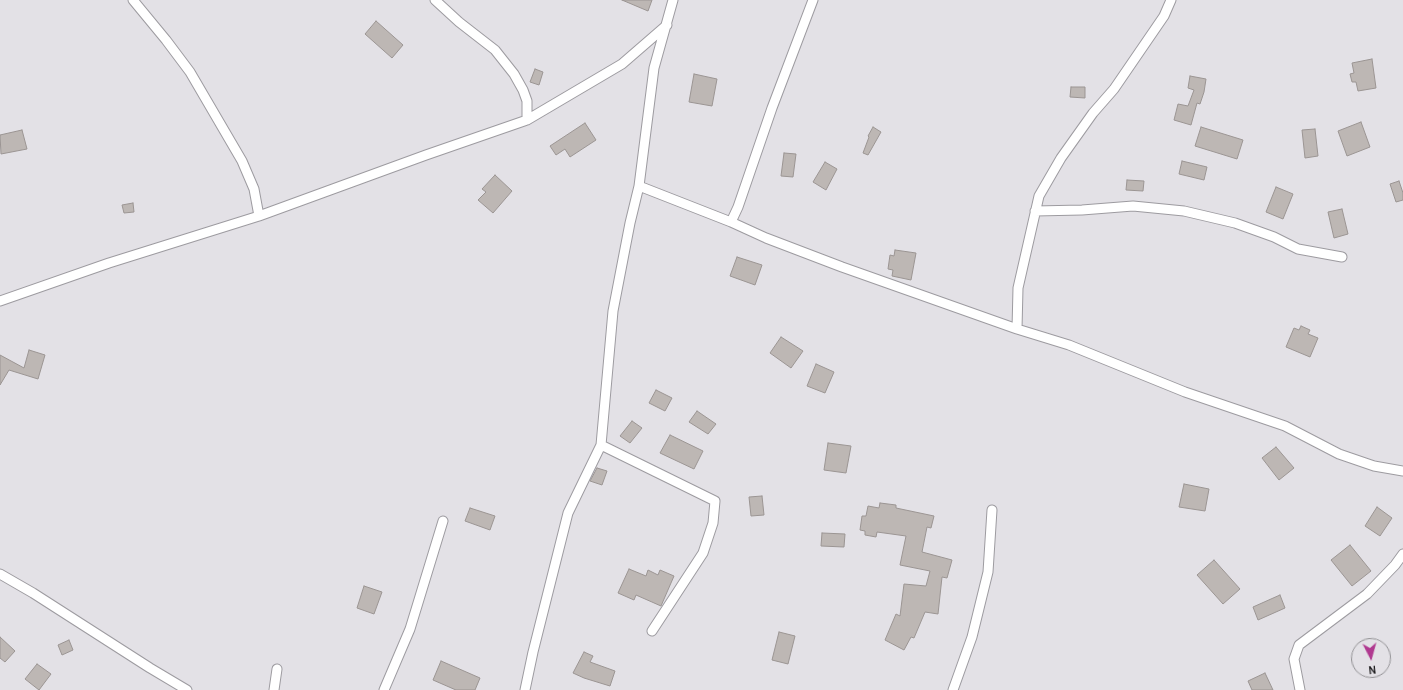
<!DOCTYPE html>
<html>
<head>
<meta charset="utf-8">
<style>
	body { margin:0 }
	#map { position:relative; width:1403px; height:690px; overflow:hidden; background:#e3e1e6; font-family:Karla,sans-serif }
	canvas { display:block }
	.north { position:absolute; left:1351px; top:638px; width:40px; height:40px; box-sizing:border-box; background:#e3e1e6; border:1px solid #929194; border-radius:50%; rotate:174deg; font-size:11px; font-weight:700; line-height:16px; text-align:center; color:#19181a }
	.north::after { content:''; display:block; margin:auto; width:14px; height:18px; background:#b03990; clip-path:polygon(50% 0,100% 100%,50% 72%,0 100%) }
</style>
</head>
<body>
<div id="map">
<canvas width="1403" height="690"></canvas>
<div class="north">N</div>
</div>
<script>
const ctx = document.querySelector('canvas').getContext('2d');
ctx.lineJoin = 'round';
function fillPath(path, color) {
  ctx.fillStyle = color;
  ctx.fill(path, 'evenodd');
}
function poly(rows) {
  const path = new Path2D();
  for (const r of rows) {
    path.moveTo(r[0], r[1]);
    for (let i = 2; i < r.length; i += 2) path.lineTo(r[i], r[i + 1]);
  }
  return path;
}
function trace(path, color, width, dash) {
  ctx.strokeStyle = color;
  ctx.lineWidth = width;
  ctx.lineCap = dash ? 'butt' : 'round';
  ctx.setLineDash(dash || []);
  ctx.stroke(path);
}
const building = poly([
	[622,0,652,0,648,11,622,0],
	[376,21,403,45,392,58,365,34,376,21],
	[1372,59,1376,88,1358,91,1356,82,1352,82,1350,74,1354,73,1352,63,1372,59],
	[535,69,543,72,539,85,530,82,535,69],
	[694,74,717,79,712,106,689,102,694,74],
	[1190,76,1206,79,1204,92,1200,104,1197,103,1191,125,1174,120,1178,104,1188,106,1194,90,1188,88,1190,76],
	[1071,87,1085,87,1085,98,1070,97,1071,87],
	[1361,122,1370,147,1347,156,1338,131,1361,122],
	[585,123,596,140,570,157,565,149,556,155,550,146,585,123],
	[873,127,881,132,868,155,863,153,869,137,868,136,873,127],
	[1201,127,1243,140,1237,159,1195,146,1201,127],
	[1315,129,1318,156,1305,158,1302,130,1315,129],
	[22,130,27,149,1,154,0,135,22,130],
	[784,153,796,154,793,177,781,176,784,153],
	[1182,161,1207,167,1204,180,1179,174,1182,161],
	[825,162,837,169,826,190,813,182,825,162],
	[495,175,512,191,493,213,478,200,486,192,482,189,495,175],
	[1127,180,1144,181,1143,191,1126,190,1127,180],
	[1399,181,1403,193,1403,200,1396,202,1390,184,1399,181],
	[1276,187,1293,194,1283,219,1266,212,1276,187],
	[133,203,134,212,124,213,122,205,133,203],
	[1342,209,1348,234,1334,238,1328,212,1342,209],
	[895,250,916,253,911,280,892,276,893,270,888,269,890,255,894,256,895,250],
	[737,257,762,265,755,285,730,276,737,257],
	[1301,326,1310,330,1308,334,1318,338,1310,357,1286,347,1294,328,1299,330,1301,326],
	[781,337,803,351,791,368,770,353,781,337],
	[29,350,45,355,38,379,9,370,0,385,0,355,24,368,29,350],
	[816,364,834,372,825,393,807,386,816,364],
	[656,390,672,398,665,411,649,403,656,390],
	[697,411,716,424,708,434,689,422,697,411],
	[632,421,642,428,630,443,620,436,632,421],
	[670,435,703,451,694,469,660,453,670,435],
	[828,443,851,446,846,473,824,470,828,443],
	[1276,447,1294,468,1279,480,1262,458,1276,447],
	[597,468,607,471,602,485,590,481,597,468],
	[1184,484,1209,489,1205,511,1179,507,1184,484],
	[762,496,764,515,751,516,749,497,762,496],
	[880,503,896,505,896,508,934,516,931,528,927,527,922,552,952,560,947,578,942,577,938,614,925,612,914,638,911,637,904,650,885,640,896,614,900,616,904,584,926,586,930,571,900,565,906,536,877,532,876,537,865,535,865,531,860,530,862,516,866,516,868,506,879,508,880,503],
	[1377,507,1392,518,1380,536,1365,526,1377,507],
	[470,508,495,516,490,530,465,521,470,508],
	[822,533,845,534,844,547,821,546,822,533],
	[1350,545,1371,571,1352,586,1331,560,1350,545],
	[1214,560,1240,589,1223,604,1197,575,1214,560],
	[629,569,646,576,648,570,658,575,660,570,674,576,661,606,636,595,634,600,618,593,629,569],
	[364,586,382,592,374,614,357,608,364,586],
	[1280,595,1285,608,1258,620,1253,607,1280,595],
	[779,632,795,636,788,664,772,660,779,632],
	[0,637,15,651,5,662,0,658,0,637],
	[69,640,73,650,62,655,58,645,69,640],
	[584,652,593,656,590,662,615,671,610,686,584,678,573,673,584,652],
	[441,661,480,678,475,690,456,690,433,680,441,661],
	[37,664,51,674,39,690,25,679,37,664],
	[1265,673,1273,690,1252,690,1248,681,1265,673]
]);
const minor = poly([
	[133,0,166,40,190,72,242,161,254,189,259,216],
	[435,0,459,22,495,50,514,74,523,90,527,101,527,120],
	[639,186,731,222,766,238,842,267,1017,329,1069,345,1185,392,1285,426,1339,454,1374,466,1403,471],
	[1035,211,1082,210,1133,206,1184,211,1235,223,1274,237,1298,249,1342,257],
	[731,222,738,207,772,108,813,0],
	[0,301,109,263,259,216,426,155,527,120,622,64,667,25],
	[1017,329,1018,288,1039,196,1061,158,1093,113,1114,89,1164,16,1171,0],
	[601,445,715,501,713,523,703,553,652,631],
	[0,574,33,593,150,668,187,690],
	[274,690,277,669],
	[384,690,410,629,443,521],
	[525,690,533,652,568,513,601,445,613,311,630,223,639,186,654,68,673,0],
	[953,690,972,637,988,572,992,510],
	[1300,690,1294,659,1299,645,1367,594,1395,565,1403,554]
]);
fillPath(building, '#bdb7b4');
trace(building, '#9b9593', 1);
trace(minor, '#9d9ba0', 11);
trace(minor, '#fff', 9);
</script>
</body>
</html>
